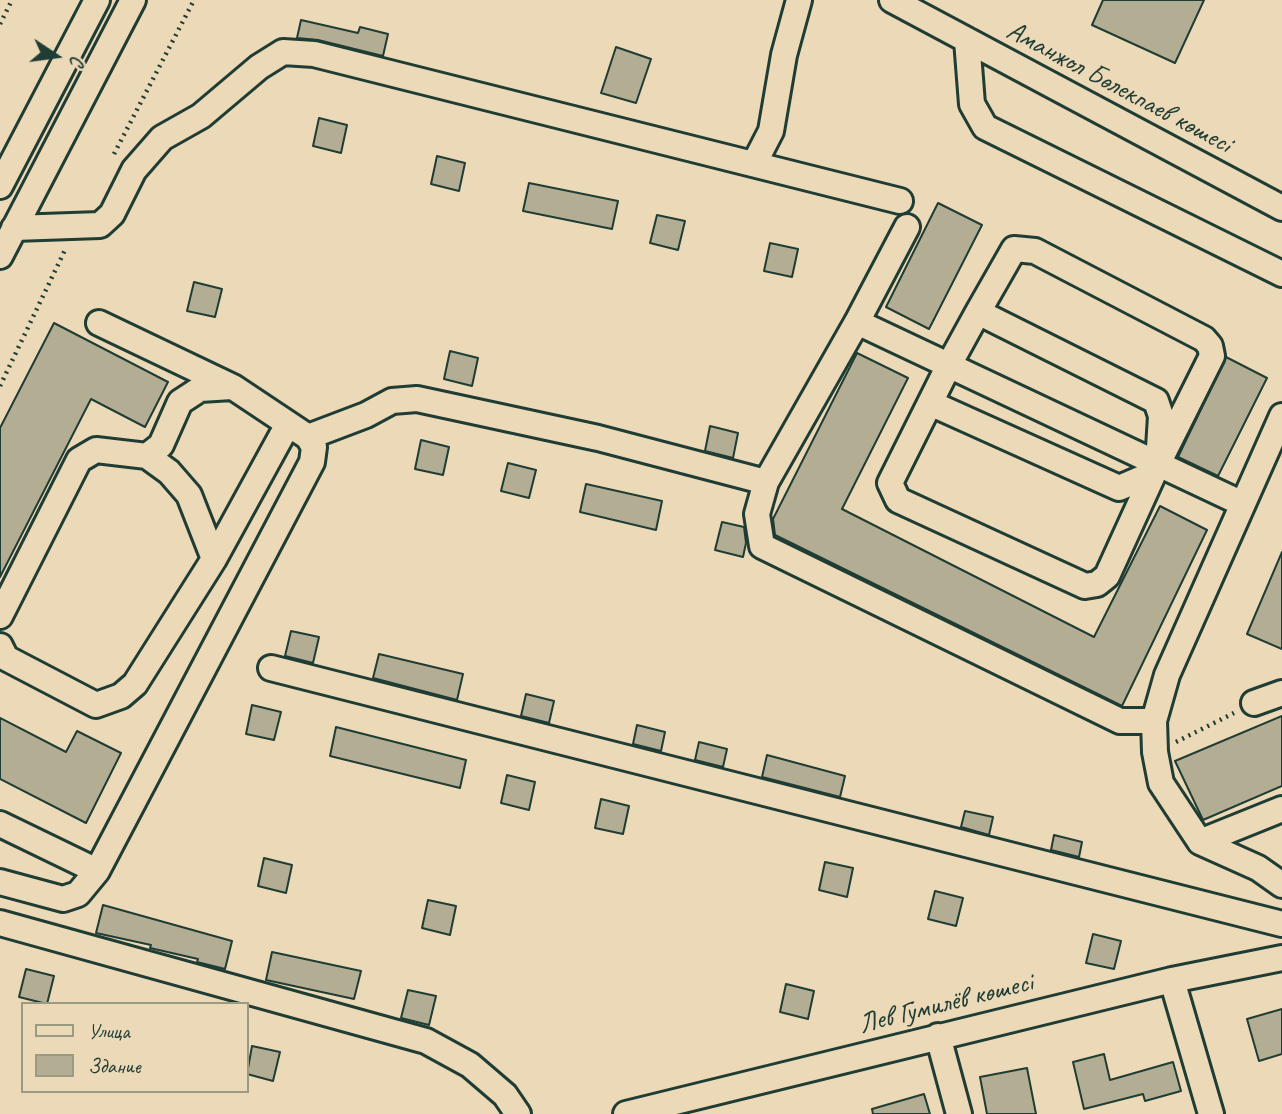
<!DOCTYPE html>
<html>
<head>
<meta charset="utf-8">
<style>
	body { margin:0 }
	#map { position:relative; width:1282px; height:1114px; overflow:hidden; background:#ecd9b7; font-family:Caveat,sans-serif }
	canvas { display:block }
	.legend { position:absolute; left:21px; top:1002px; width:228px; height:91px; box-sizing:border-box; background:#ecd9b7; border:2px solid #9a9b83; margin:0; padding:9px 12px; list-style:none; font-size:21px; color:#1f3d34 }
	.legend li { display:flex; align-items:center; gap:14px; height:35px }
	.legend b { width:35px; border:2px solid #9a9b83 }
	.north { position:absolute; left:21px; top:21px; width:70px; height:70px; -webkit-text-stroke:5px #ecd9b7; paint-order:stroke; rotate:103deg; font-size:19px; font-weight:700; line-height:28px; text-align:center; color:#1f3d34 }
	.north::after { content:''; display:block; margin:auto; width:24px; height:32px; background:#1f3d34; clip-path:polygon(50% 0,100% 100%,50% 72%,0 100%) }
</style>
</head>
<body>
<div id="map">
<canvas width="1282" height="1114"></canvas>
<ul class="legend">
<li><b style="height:9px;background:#ecd9b7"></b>Улица</li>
<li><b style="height:19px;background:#b3ae93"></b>Здание</li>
</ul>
<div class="north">С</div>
</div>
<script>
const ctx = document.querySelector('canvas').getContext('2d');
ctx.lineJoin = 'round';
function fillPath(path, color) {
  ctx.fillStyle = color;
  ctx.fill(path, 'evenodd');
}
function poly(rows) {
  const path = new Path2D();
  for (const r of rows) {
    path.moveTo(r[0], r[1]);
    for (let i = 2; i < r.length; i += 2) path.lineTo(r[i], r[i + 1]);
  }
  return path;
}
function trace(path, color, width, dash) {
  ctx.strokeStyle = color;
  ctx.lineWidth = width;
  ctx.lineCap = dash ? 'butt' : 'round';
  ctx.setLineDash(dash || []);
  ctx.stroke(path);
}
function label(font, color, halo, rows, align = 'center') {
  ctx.font = font + ' Caveat,sans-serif';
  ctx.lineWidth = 5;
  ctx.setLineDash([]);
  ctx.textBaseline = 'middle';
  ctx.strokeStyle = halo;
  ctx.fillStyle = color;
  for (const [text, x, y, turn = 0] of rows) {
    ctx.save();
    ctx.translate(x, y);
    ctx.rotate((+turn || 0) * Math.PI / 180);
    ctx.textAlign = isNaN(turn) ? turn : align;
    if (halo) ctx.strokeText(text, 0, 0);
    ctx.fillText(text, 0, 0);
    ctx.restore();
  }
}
const building = poly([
	[1103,0,1204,0,1175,63,1092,25,1103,0],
	[301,20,358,33,360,27,388,34,383,56,318,40,297,38,301,20],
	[616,47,651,59,636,103,601,93,616,47],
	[319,118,347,125,341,153,313,146,319,118],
	[437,156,465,163,459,191,431,184,437,156],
	[529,183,618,201,612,229,523,211,529,183],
	[938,203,982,225,929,329,886,307,938,203],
	[657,215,685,221,678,250,650,243,657,215],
	[770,243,798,249,792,277,764,271,770,243],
	[194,282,222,289,215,317,187,311,194,282],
	[54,323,168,382,145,427,91,399,0,577,0,428,54,323],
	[450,351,478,358,472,386,444,379,450,351],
	[857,353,908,378,842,509,1094,637,1160,506,1207,530,1122,706,775,535,773,519,857,353],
	[1226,357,1267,378,1218,476,1178,457,1226,357],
	[710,426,738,433,733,458,705,451,710,426],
	[421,440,449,447,443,475,415,469,421,440],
	[508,463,536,470,529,498,501,491,508,463],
	[586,484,662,501,656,530,580,512,586,484],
	[722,522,744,527,746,543,743,557,715,550,722,522],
	[1282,552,1282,649,1247,634,1282,552],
	[291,631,319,637,313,663,285,656,291,631],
	[379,654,463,674,457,700,373,678,379,654],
	[526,694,554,701,549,723,521,716,526,694],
	[252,705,281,712,274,740,246,734,252,705],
	[1282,716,1282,786,1203,820,1175,761,1282,716],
	[0,718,66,752,77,731,121,753,86,823,0,779,0,718],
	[637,725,665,732,661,751,633,744,637,725],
	[336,727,466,760,460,788,330,756,336,727],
	[699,742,727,749,723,767,695,760,699,742],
	[767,755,845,776,840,797,762,777,767,755],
	[507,775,535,782,529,810,501,803,507,775],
	[601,799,629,806,623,834,595,828,601,799],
	[965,811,993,817,989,835,961,827,965,811],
	[1054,835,1082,842,1079,857,1051,850,1054,835],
	[264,858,292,865,286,893,258,886,264,858],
	[825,862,853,868,847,897,819,890,825,862],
	[935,891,963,898,956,926,928,919,935,891],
	[428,900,456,906,450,935,422,928,428,900],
	[103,905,232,941,225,969,197,962,198,959,150,948,151,945,96,933,103,905],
	[1093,934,1121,941,1114,969,1086,963,1093,934],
	[272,952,361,971,354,999,266,980,272,952],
	[26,969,54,976,47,1004,19,997,26,969],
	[786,984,814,991,808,1019,780,1012,786,984],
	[408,990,436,996,429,1025,401,1018,408,990],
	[1282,1009,1282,1054,1259,1061,1247,1019,1282,1009],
	[252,1046,280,1052,273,1081,247,1074,252,1046],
	[1104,1054,1110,1080,1173,1062,1181,1091,1145,1101,1143,1094,1084,1109,1073,1062,1104,1054],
	[1027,1068,1036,1114,987,1114,980,1077,1027,1068],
	[924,1094,930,1114,873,1114,872,1109,924,1094]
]);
const path = poly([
	[0,24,12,0],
	[114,154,194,0],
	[0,386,65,250],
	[1176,742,1234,713]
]);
const minor = poly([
	[892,0,1282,208],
	[967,40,972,104,985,127,1282,274],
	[754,164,771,131,784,55,799,0],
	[0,186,97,0],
	[907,227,857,322,766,482,757,514,762,546,1120,721,1154,721],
	[14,228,100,225,112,214,134,170,162,138,201,116,259,67,283,52,314,54,900,201],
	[0,256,133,0],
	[978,312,1156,401,1161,416,1158,464,1107,576,1097,584,1085,586,898,500,890,483,950,363,978,312,1014,249,1035,251,1204,339,1210,346,1212,356,1158,464],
	[857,322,1243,504],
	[930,403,1119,488,1154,473],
	[1282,416,1167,675,1154,721,1155,752,1161,783,1200,842,1258,868,1282,885],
	[308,437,366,415,392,401,417,399,598,438,766,482],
	[147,456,169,472,189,495,214,559],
	[0,616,79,460,96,450,147,456,161,445,180,402,200,389,232,387],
	[0,646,6,658,96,705,121,696,135,684,214,559,288,424],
	[271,668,1282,924],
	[1254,703,1282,693],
	[0,824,97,871],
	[1200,842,1282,809],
	[0,882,63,899,78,894,97,871,312,462,314,447,308,437,233,387,99,323],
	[0,923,426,1041,470,1065,505,1095,518,1114],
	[1172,980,1211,1114],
	[938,1036,959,1114],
	[626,1114,1172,980,1282,958]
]);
const streetNames = [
	["Аманжол Бөлекпаев көшесі",1119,88,28],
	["Лев Гумилёв көшесі",946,1004,-14]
];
fillPath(building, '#b3ae93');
trace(building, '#1f3d34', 2);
trace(minor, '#1f3d34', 30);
trace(path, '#1f3d34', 4.5, [2, 5]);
trace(minor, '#ecd9b7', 24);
label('28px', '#1f3d34', '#ecd9b7', streetNames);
</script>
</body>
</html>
